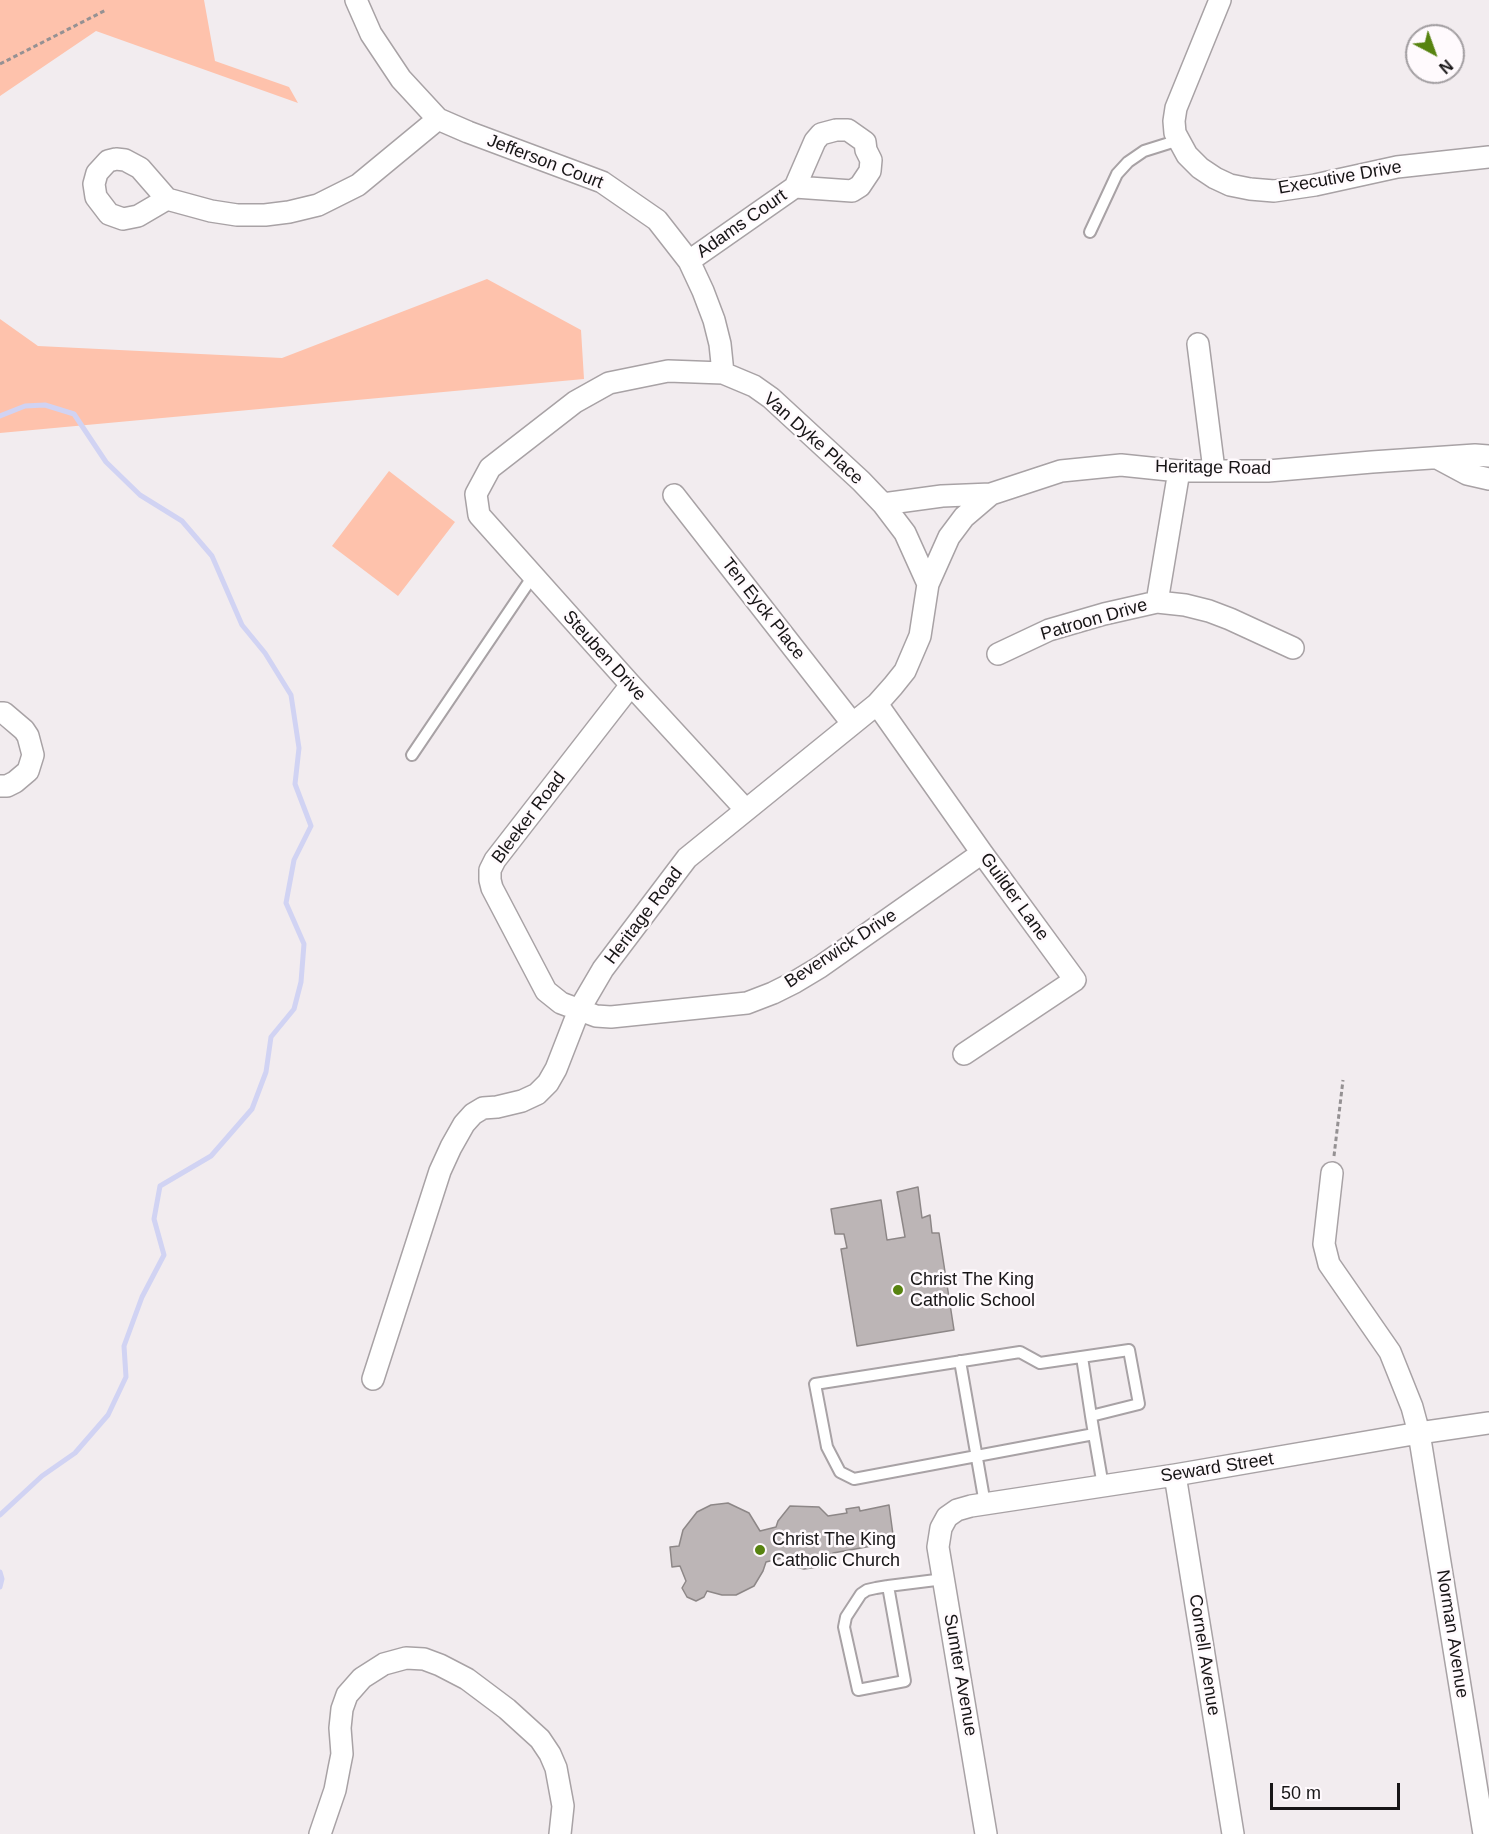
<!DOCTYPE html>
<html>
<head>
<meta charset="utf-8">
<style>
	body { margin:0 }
	#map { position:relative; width:1489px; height:1834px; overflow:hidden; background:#f2ecef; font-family:Helvetica,sans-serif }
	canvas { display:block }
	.north { position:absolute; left:1405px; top:24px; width:60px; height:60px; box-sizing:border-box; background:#fffafd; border:2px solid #a29ea1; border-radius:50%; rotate:139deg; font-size:16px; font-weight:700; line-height:24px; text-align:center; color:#171516 }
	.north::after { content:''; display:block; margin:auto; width:21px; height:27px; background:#578310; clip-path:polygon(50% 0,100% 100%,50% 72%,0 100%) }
	.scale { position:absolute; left:1270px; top:1783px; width:130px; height:27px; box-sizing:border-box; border:3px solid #171516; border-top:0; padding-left:8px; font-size:18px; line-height:21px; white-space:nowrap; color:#171516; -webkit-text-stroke:4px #fffafd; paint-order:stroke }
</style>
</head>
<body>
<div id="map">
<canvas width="1489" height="1834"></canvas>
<div class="north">N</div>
<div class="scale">50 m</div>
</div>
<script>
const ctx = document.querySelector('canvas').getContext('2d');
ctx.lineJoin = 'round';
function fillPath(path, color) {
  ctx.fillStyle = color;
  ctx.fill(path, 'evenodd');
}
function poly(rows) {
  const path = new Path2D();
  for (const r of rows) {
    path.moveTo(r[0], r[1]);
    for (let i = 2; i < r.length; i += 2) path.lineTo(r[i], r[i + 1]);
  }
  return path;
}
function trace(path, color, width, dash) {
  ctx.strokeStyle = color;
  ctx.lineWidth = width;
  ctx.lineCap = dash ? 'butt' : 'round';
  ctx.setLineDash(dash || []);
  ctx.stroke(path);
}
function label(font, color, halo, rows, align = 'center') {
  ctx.font = font + ' Helvetica,sans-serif';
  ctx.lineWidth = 5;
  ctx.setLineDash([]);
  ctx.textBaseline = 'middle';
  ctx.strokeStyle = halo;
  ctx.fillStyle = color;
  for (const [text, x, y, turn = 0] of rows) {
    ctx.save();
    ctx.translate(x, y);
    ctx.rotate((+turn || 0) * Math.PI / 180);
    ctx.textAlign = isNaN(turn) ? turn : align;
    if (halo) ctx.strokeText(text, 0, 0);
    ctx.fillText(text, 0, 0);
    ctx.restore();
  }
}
const green = poly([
	[0,0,204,0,215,61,289,87,298,103,96,31,0,96],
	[487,279,581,330,584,379,0,433,0,319,38,346,282,358],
	[389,471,455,522,398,596,332,546]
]);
const stream = poly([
	[0,416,25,406,45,405,74,414,106,462,140,495,182,521,212,556,242,625,265,653,291,695,299,748,295,784,311,826,294,860,286,903,304,944,301,982,294,1009,271,1037,266,1072,252,1109,211,1156,160,1186,154,1219,164,1255,142,1297,124,1346,126,1377,108,1415,75,1453,42,1476,0,1515],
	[0,1572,2,1579,0,1587]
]);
const building = poly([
	[918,1187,922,1218,930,1215,932,1233,939,1233,954,1330,857,1346,841,1249,847,1248,844,1234,835,1234,831,1209,881,1200,887,1240,905,1237,897,1192,918,1187],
	[728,1503,749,1513,760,1531,776,1527,778,1521,790,1506,819,1507,828,1516,847,1513,846,1509,859,1507,860,1511,889,1505,894,1542,833,1553,828,1562,818,1567,804,1569,791,1566,782,1558,766,1562,763,1571,754,1586,736,1595,722,1595,707,1591,704,1597,696,1601,687,1597,682,1588,686,1581,680,1566,672,1567,670,1547,679,1546,683,1530,697,1512,711,1505,728,1503]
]);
const path = poly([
	[0,64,106,10],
	[1334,1156,1343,1080]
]);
const service = poly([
	[1090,232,1117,174,1128,162,1144,151,1179,140],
	[412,755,533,576],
	[1082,1357,1091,1416],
	[960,1361,985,1504],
	[1094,1434,854,1479,840,1472,827,1447,815,1384,1020,1352,1040,1363,1129,1350,1139,1404,1091,1416,1094,1434,1103,1486],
	[888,1586,905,1681,858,1690,844,1627,846,1617,861,1594,867,1590,876,1588,888,1586,944,1579]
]);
const minor = poly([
	[356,0,371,34,401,79,438,119,468,132,602,182,657,220,689,261,703,291,714,320,720,344,723,373],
	[1220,0,1176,108,1174,121,1175,133,1187,155,1200,168,1215,178,1230,185,1250,189,1274,191,1315,185,1397,167,1489,157],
	[836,130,848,130,865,142,866,150,871,160,870,171,860,186,852,191,795,187,815,141,821,134,836,130],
	[116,159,125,160,140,168,167,199,138,216,123,219,109,214,96,197,94,184,97,173,108,161,116,159],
	[167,199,211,211,237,215,265,215,289,212,318,205,358,185,438,119],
	[689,261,795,187],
	[1198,344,1214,470],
	[1439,459,1467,474,1489,479],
	[674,495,852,723],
	[883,504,942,496,991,494,1061,471,1121,465,1179,471,1268,471,1372,462,1475,455,1489,456],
	[1157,602,1179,471],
	[998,654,1049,630,1104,614,1157,602,1185,605,1209,611,1230,619,1293,648],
	[631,685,495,860,490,870,490,880,492,888,546,991,561,1003,596,1016,611,1017,747,1003,773,993,795,982,820,967,982,853],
	[877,704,982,853,1075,980,964,1054],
	[0,713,4,713,24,730,28,736,33,755,28,771,15,782,7,786,0,786],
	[746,810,631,685,479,515,476,494,490,468,575,402,609,383,668,371,723,373,754,386,771,398,861,481,883,504,905,533,928,584],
	[1332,1173,1324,1244,1329,1264,1390,1352,1412,1407,1419,1433,1484,1834],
	[373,1379,440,1171,451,1147,464,1124,473,1114,483,1108,497,1107,522,1101,537,1094,548,1083,556,1069,579,1010,603,969,687,858,877,704,893,686,905,671,920,636,928,584,949,537,964,517,991,494],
	[1175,1475,1233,1834],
	[320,1834,335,1790,339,1769,342,1754,340,1728,342,1709,347,1695,362,1678,384,1664,406,1658,424,1659,440,1665,467,1679,507,1709,540,1739,550,1754,556,1768,563,1806,560,1834],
	[986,1834,938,1547,941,1528,947,1517,957,1510,971,1506,1175,1475,1419,1433,1489,1423]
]);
const markers = [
	[898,1290,6,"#578310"],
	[760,1550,6,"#578310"]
];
const streetNames = [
	["Jefferson Court",545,162,21],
	["Executive Drive",1340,178,-10],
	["Adams Court",742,224,-35],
	["Van Dyke Place",813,439,42],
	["Heritage Road",1213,468,1],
	["Ten Eyck Place",763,609,52],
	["Patroon Drive",1094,620,-16],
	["Steuben Drive",604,656,48],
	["Bleeker Road",529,818,-53],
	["Guilder Lane",1014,897,54],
	["Heritage Road",644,916,-53],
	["Beverwick Drive",841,949,-33],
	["Seward Street",1217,1468,-9],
	["Norman Avenue",1452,1634,81],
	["Cornell Avenue",1204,1655,81],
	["Sumter Avenue",960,1675,80]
];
const poiNames = [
	["Christ The King",910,1280],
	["Catholic School",910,1301],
	["Christ The King",772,1540],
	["Catholic Church",772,1561]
];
fillPath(green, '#fec2ac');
trace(stream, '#d1d3f3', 5);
fillPath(building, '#bcb5b6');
trace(building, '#8d8787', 1.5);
trace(service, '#a8a2a5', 14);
trace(minor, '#a8a2a5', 24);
trace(path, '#959193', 3, [4.5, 3]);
trace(service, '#fff', 10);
trace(minor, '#fff', 21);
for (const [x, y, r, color] of markers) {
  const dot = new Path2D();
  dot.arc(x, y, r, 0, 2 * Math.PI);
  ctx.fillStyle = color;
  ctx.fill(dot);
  trace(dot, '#fffafd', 2);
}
label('18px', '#171516', '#fffafd', streetNames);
label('18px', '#171516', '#fffafd', poiNames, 'left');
</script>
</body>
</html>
